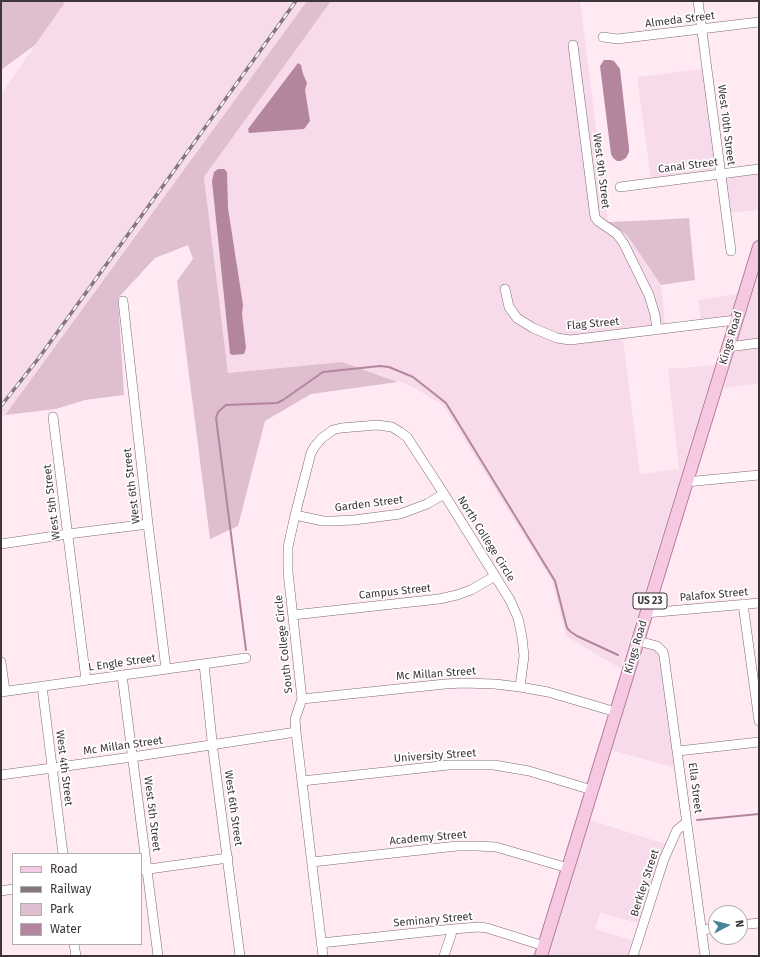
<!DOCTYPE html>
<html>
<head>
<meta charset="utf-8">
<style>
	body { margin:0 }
	#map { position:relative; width:760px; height:957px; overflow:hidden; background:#ffeaf4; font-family:"Fira Sans",sans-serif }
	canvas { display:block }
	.frame { position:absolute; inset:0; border:2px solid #3d3539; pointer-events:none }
	.legend { position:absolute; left:12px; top:853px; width:130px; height:92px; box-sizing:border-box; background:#fff; border:1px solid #b1aeb0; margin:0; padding:5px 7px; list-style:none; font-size:12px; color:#3d3539 }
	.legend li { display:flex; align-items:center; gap:8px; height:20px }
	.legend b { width:20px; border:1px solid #b1aeb0 }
	.north { position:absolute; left:708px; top:905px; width:40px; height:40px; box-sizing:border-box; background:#fff; border:1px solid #b1aeb0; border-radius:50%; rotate:83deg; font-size:11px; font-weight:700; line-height:16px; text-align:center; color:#3d3539 }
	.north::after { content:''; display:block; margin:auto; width:14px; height:18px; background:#458599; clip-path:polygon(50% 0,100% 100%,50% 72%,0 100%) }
</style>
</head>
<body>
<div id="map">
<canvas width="760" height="957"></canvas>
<div class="frame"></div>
<ul class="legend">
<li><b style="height:5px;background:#f7c8e2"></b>Road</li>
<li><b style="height:5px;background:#84777d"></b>Railway</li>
<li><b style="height:11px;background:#dfbecf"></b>Park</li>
<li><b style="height:11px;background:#b4869e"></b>Water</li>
</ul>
<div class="north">N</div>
</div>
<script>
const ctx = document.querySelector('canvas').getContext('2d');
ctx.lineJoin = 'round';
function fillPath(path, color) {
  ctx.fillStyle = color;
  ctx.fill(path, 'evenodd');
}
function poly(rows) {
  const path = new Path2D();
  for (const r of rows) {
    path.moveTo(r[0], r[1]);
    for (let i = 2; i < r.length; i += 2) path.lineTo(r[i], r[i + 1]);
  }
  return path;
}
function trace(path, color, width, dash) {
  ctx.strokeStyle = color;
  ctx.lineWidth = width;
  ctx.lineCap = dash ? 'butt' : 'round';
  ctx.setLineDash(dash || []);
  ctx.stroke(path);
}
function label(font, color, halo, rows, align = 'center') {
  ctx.font = font + ' "Fira Sans",sans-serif';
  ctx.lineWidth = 3.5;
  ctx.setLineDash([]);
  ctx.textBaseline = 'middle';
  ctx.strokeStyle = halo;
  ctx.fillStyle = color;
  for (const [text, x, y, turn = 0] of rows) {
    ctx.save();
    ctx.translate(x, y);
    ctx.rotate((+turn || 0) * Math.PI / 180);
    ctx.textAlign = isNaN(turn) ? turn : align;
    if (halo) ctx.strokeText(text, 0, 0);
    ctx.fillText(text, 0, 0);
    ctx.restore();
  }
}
const built = poly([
	[66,1,307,1,1,420,1,94],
	[331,1,580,1,608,221,627,235,661,285,666,333,623,339,640,474,679,469,668,369,715,365,621,669,566,636,552,581,443,405,409,385,342,362,228,373,204,177],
	[703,69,716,170,651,179,637,77],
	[759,174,759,210,730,213,726,178],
	[759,271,759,383,724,388,737,341],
	[737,294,730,317,701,320,698,300],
	[644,647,654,649,661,656,676,768,611,750],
	[590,820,665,844,648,895,638,923,600,913,595,929,632,940,627,956,549,956]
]);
const green = poly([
	[1,1,66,1,35,45,1,70],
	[307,1,331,1,204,177,228,373,342,362,398,382,311,394,265,421,238,526,210,539,177,281,193,259,188,245,155,258,118,298,124,395,85,400,56,409,5,415],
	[689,218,695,280,661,285,627,235,608,222,655,220]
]);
const water = poly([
	[604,60,611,60,614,61,620,69,629,148,629,152,626,158,621,161,617,161,613,158,611,154,600,66],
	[298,63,301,65,303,74,307,83,305,90,310,121,304,129,249,133,248,129],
	[218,169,224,169,227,172,228,208,243,305,242,314,246,348,244,354,233,355,230,354,212,181,214,172]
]);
const stream = poly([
	[246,650,216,418,218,412,226,405,277,403,283,400,323,372,380,366,389,367,413,377,446,403,555,581,567,628,571,632,577,636,618,655],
	[697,820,759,814]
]);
const minor = poly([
	[698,1,731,251],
	[603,37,617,39,759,22],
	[573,45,595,217,598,221,617,234,624,244,649,295,655,315,657,330],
	[620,187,759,169],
	[505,289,509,307,517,318,533,328,557,338,570,340,736,320],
	[123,301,148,524,166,669],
	[728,347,759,343],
	[53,417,86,680],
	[686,482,759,475],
	[295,515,323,521,333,521,354,520,400,514,427,504,444,494],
	[1,544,68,534,148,524],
	[743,604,759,721],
	[646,613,759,603],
	[293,615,439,599,457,595,471,590,495,576],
	[638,641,657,646,663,652,664,656,705,956],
	[1,662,5,691],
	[204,664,213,750,240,956],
	[122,675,158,956],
	[42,686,63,854],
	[1,692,246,658],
	[302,699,445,684,463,683,495,684,520,687,548,692,616,712],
	[678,751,759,742],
	[1,775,132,757,296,732],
	[302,781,449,765,494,765,529,771,592,790],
	[312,862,457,846,477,846,496,847,568,868],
	[142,870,228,858],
	[1,891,13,889],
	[740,925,759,923],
	[702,930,716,928],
	[321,943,453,929,479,927,487,928,544,946],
	[74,944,76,956],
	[323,956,296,732,295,719,302,699,288,572,288,547,295,515,311,453,315,446,322,438,333,430,341,428,377,425,392,427,400,432,407,437,444,494,510,600,518,618,522,637,524,656,520,687],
	[444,956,453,929],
	[633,956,664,859,677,830,687,822]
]);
const major = poly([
	[541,956,759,247]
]);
const rail = poly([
	[1,406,38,359,145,211,296,1]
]);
const shields = [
	[650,601,34]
];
const shieldNames = [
	["US 23",650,601]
];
const streetNames = [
	["Almeda Street",680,20,-7],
	["West 10th Street",726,125,83],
	["Canal Street",688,166,-7],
	["West 9th Street",601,171,83],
	["Flag Street",593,324,-5],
	["Kings Road",731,338,-73],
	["West 6th Street",132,486,-97],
	["West 5th Street",52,502,-97],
	["Garden Street",369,504,-7],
	["North College Circle",486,539,58],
	["Campus Street",395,592,-6],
	["Palafox Street",714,595,-5],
	["South College Circle",284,644,-96],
	["Kings Road",636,647,-73],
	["L Engle Street",122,663,-8],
	["Mc Millan Street",436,674,-4],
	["Mc Millan Street",123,746,-8],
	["University Street",435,756,-4],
	["West 4th Street",64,768,83],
	["Ella Street",695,788,83],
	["West 6th Street",233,808,82],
	["West 5th Street",152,814,83],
	["Academy Street",428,838,-5],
	["Berkley Street",645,883,-72],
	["Seminary Street",433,920,-5]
];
fillPath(built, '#f8dbea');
fillPath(green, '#dfbecf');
fillPath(water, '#b4869e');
trace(stream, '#b4869e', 2);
trace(minor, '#7c6a73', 10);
trace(major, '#b37c9a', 14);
trace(minor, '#fff', 9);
trace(major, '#f7c8e2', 12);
trace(rail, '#84777d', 3.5);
trace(rail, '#fff', 2, [6]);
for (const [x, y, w] of shields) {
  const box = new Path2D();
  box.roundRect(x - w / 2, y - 8, w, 16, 3);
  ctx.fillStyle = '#fff';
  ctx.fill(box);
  trace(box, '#3d3539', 1);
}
label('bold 10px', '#3d3539', null, shieldNames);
label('11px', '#3d3539', '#fff', streetNames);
</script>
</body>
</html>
